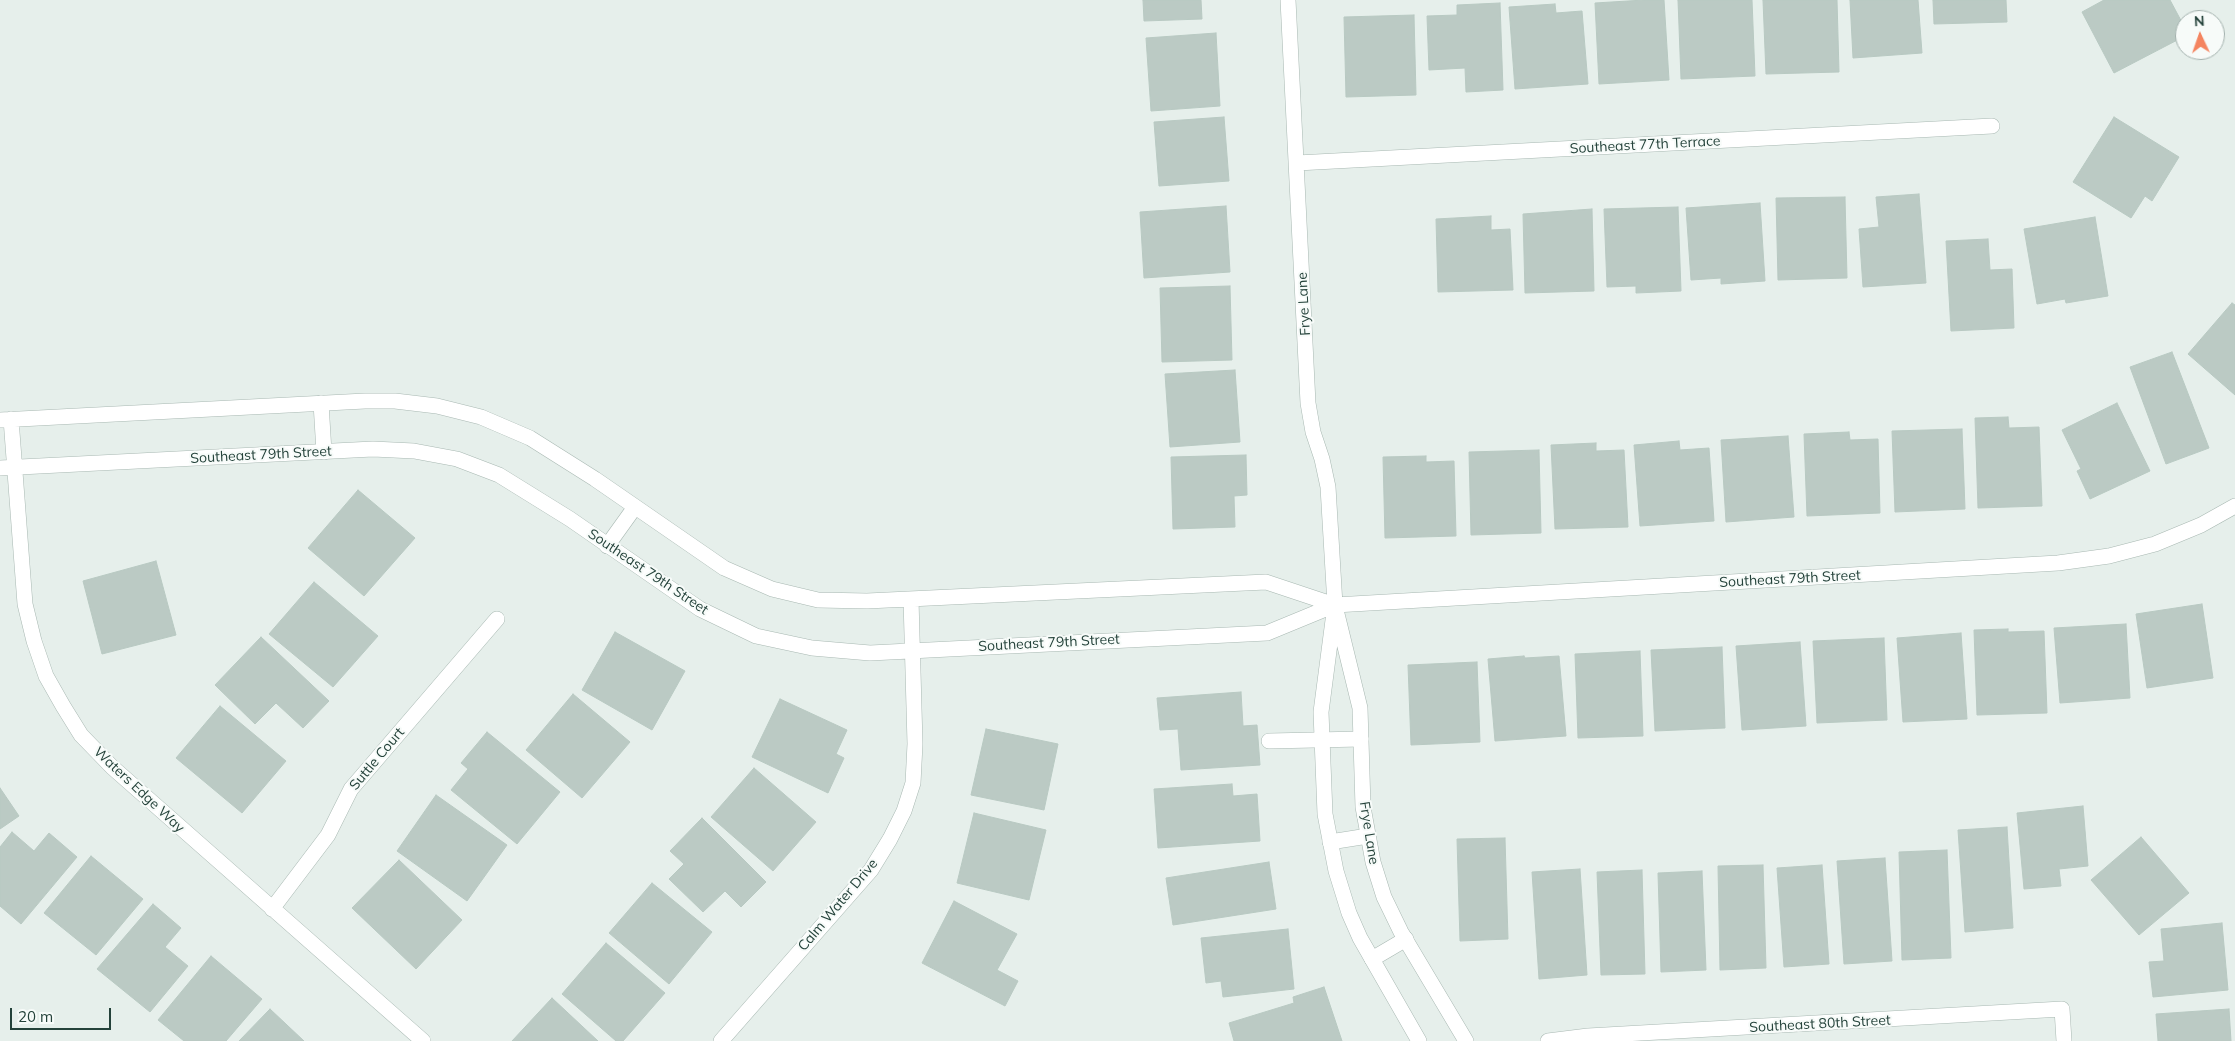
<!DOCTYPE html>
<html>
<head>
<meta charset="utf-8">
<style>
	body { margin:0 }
	#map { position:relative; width:2235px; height:1041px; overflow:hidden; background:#e6efeb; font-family:Mulish,sans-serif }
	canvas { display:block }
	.north { position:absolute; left:2175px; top:10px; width:50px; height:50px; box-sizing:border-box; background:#f7fbf9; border:1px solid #a3b1ad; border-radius:50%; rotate:357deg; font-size:14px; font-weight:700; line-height:20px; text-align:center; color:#24423a }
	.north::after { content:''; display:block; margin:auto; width:18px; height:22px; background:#f4845f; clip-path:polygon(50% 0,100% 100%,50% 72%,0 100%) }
	.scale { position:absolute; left:10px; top:1008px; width:101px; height:22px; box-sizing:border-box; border:2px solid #24423a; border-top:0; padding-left:6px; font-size:15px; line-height:18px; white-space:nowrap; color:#24423a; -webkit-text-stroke:4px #f7fbf9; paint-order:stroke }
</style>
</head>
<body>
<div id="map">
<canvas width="2235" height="1041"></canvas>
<div class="north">N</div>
<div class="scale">20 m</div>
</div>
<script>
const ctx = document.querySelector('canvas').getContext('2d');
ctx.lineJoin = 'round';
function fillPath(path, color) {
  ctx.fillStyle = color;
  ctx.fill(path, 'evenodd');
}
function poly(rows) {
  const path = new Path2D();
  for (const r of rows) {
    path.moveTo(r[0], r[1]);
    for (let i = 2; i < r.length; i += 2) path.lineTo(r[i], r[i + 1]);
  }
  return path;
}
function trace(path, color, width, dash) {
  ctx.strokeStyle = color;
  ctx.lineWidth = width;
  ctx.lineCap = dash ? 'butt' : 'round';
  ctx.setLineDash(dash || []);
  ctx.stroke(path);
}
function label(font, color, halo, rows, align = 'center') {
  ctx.font = font + ' Mulish,sans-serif';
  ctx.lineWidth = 4;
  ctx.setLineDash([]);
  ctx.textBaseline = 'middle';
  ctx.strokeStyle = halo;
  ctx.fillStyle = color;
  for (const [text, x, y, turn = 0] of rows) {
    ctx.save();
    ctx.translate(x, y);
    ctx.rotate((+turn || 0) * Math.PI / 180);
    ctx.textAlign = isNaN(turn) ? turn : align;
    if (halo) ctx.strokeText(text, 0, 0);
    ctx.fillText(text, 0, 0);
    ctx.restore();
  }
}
const building = poly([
	[1143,0,1201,0,1202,19,1144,21,1143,0],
	[1644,0,1664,0,1669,80,1599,84,1595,3,1644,0],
	[1678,0,1752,0,1755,76,1681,79,1678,0],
	[1763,0,1837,0,1839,72,1766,74,1763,0],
	[1850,0,1918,0,1922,53,1853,58,1850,0],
	[1933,0,2006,0,2007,22,1934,24,1933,0],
	[2104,0,2170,0,2185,28,2185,36,2114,73,2082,12,2104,0],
	[1500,3,1503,90,1466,92,1465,68,1429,70,1427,16,1457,15,1457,5,1500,3],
	[1555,4,1556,13,1582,11,1588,84,1515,89,1509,7,1555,4],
	[1414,15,1416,95,1346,97,1344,17,1414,15],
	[1216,33,1220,106,1151,111,1146,38,1216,33],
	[1224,117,1229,181,1159,186,1154,122,1224,117],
	[2114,117,2179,157,2152,201,2145,196,2131,218,2073,182,2114,117],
	[1919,194,1926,283,1863,287,1859,229,1879,227,1876,197,1919,194],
	[1845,197,1847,278,1778,280,1776,198,1845,197],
	[1760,203,1765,281,1721,284,1721,278,1691,280,1686,208,1760,203],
	[1226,206,1230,272,1144,278,1140,212,1226,206],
	[1678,207,1681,291,1636,293,1636,286,1607,287,1604,209,1678,207],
	[1592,209,1594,291,1525,293,1523,214,1592,209],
	[1491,216,1491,230,1510,229,1513,290,1438,292,1436,219,1491,216],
	[2095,217,2108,296,2066,303,2065,299,2037,304,2024,229,2095,217],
	[1988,239,1990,270,2012,269,2014,328,1951,331,1946,241,1988,239],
	[1230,286,1232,360,1162,362,1160,288,1230,286],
	[2232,303,2235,305,2235,395,2188,354,2232,303],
	[2172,352,2209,448,2166,464,2130,367,2172,352],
	[1235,370,1240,442,1170,447,1165,374,1235,370],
	[2117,403,2150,471,2090,499,2077,471,2081,469,2062,430,2117,403],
	[2008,417,2009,428,2039,427,2042,506,1978,508,1975,418,2008,417],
	[1962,429,1965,509,1895,512,1892,431,1962,429],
	[1849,432,1850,440,1878,439,1880,513,1807,516,1804,434,1849,432],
	[1788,436,1794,517,1726,522,1721,440,1788,436],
	[1679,441,1680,450,1709,448,1714,521,1640,526,1634,445,1679,441],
	[1596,443,1596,451,1624,450,1628,527,1555,529,1551,445,1596,443],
	[1539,450,1541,533,1471,535,1469,452,1539,450],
	[1246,455,1247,495,1234,496,1235,527,1173,529,1171,457,1246,455],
	[1426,456,1426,462,1454,461,1456,536,1385,538,1383,457,1426,456],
	[358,490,415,538,364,596,308,548,358,490],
	[156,561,176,635,102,654,83,581,156,561],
	[314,582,378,636,333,687,269,634,314,582],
	[2202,604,2213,678,2147,688,2136,614,2202,604],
	[2126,624,2130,698,2060,703,2054,628,2126,624],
	[2008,629,2008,632,2044,631,2047,713,1977,715,1974,630,2008,629],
	[615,632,685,671,652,730,582,690,615,632],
	[1961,633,1967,719,1903,722,1897,638,1961,633],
	[261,637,329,701,303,728,276,703,255,724,215,685,261,637],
	[1884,638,1887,720,1817,723,1813,641,1884,638],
	[1800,642,1806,726,1742,730,1736,646,1800,642],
	[1722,647,1725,728,1655,731,1651,650,1722,647],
	[1640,651,1643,736,1578,738,1575,654,1640,651],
	[1524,656,1525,658,1559,656,1566,736,1495,741,1488,659,1524,656],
	[1477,662,1480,742,1411,745,1408,665,1477,662],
	[1241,692,1243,726,1257,725,1260,765,1181,770,1178,729,1160,730,1157,698,1241,692],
	[573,694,630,742,582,798,526,750,573,694],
	[780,699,847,730,836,754,844,758,828,793,752,757,780,699],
	[220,706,286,761,242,813,176,758,220,706],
	[986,729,1058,744,1044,810,971,795,986,729],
	[487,732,560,792,517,844,451,790,468,769,461,763,487,732],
	[754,768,816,822,773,871,711,817,754,768],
	[1232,784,1233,796,1257,794,1260,841,1158,848,1154,789,1232,784],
	[0,788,19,816,0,829,0,788],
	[436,795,507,845,467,901,397,851,436,795],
	[2083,806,2088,866,2059,869,2061,886,2024,889,2017,813,2083,806],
	[974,813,1046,830,1029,900,957,883,974,813],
	[702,818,766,882,741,907,725,891,703,912,669,879,684,864,670,851,702,818],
	[2007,827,2013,928,1965,932,1958,830,2007,827],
	[12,832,34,851,49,833,77,857,21,924,0,906,0,847,12,832],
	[2141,837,2189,893,2139,935,2091,880,2141,837],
	[1505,838,1508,939,1460,941,1457,839,1505,838],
	[1947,850,1951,958,1902,960,1899,852,1947,850],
	[91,856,143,899,96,955,44,913,91,856],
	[1885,858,1892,961,1844,964,1837,861,1885,858],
	[399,860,462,920,416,969,352,908,399,860],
	[1269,862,1276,909,1173,925,1166,878,1269,862],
	[1763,865,1766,968,1720,970,1718,866,1763,865],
	[1822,865,1829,964,1784,967,1777,868,1822,865],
	[1580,869,1587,975,1539,979,1532,872,1580,869],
	[1642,870,1645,974,1601,975,1597,872,1642,870],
	[1702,871,1706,970,1661,972,1658,873,1702,871],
	[652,883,712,932,669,984,609,933,652,883],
	[954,901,1017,934,997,970,1018,981,1005,1006,922,963,954,901],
	[153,904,181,928,165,947,188,966,150,1012,97,969,153,904],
	[2222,923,2228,990,2153,997,2149,962,2164,961,2161,929,2222,923],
	[1288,929,1294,989,1223,997,1221,981,1206,983,1201,938,1288,929],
	[606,943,665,993,623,1041,616,1041,562,994,606,943],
	[211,956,262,999,226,1041,184,1041,158,1020,211,956],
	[1324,987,1342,1041,1234,1041,1229,1023,1294,1003,1293,997,1324,987],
	[552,998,598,1041,512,1041,552,998],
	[270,1009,304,1041,239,1041,270,1009],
	[2229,1009,2231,1041,2158,1041,2156,1014,2229,1009]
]);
const lane = poly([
	[321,403,324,452],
	[607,546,635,507],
	[1269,741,1361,739],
	[1330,842,1368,836],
	[1372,959,1406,939]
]);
const street = poly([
	[1288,0,1308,403,1313,432,1322,459,1328,487,1335,605,1321,712,1325,814,1336,871,1349,913,1360,938,1419,1041],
	[1297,163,1992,126],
	[11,419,25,604,34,641,46,676,63,706,81,735,112,767,423,1041],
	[0,420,365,401,395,401,437,406,481,417,530,438,595,479,724,568,772,589,818,600,867,601,1266,582,1335,605],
	[0,468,373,449,414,451,457,459,499,475,570,519,700,609,756,636,812,648,870,653,1267,633,1335,605,2058,563,2109,556,2155,544,2201,525,2235,506],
	[1337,614,1360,708,1363,807,1373,862,1384,897,1401,932,1466,1041],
	[272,909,328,835,351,789,497,619],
	[721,1041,871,870,890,839,904,811,913,783,915,744,911,599],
	[1548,1041,1588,1036,2062,1009,2064,1041]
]);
const streetNames = [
	["Southeast 77th Terrace",1645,145,-3],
	["Frye Lane",1304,304,-93],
	["Southeast 79th Street",261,455,-3],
	["Southeast 79th Street",648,572,34],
	["Southeast 79th Street",1790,579,-3],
	["Southeast 79th Street",1049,643,-3],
	["Suttle Court",377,759,-50],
	["Waters Edge Way",139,790,43],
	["Frye Lane",1369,833,81],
	["Calm Water Drive",838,905,-50],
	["Southeast 80th Street",1820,1024,-3]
];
fillPath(building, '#bbcac4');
trace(building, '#b8c9c2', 1);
trace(lane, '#a8b8b2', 16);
trace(street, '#a8b8b2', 16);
trace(lane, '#fff', 15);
trace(street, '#fff', 15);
label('14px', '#24423a', '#f7fbf9', streetNames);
</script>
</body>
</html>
